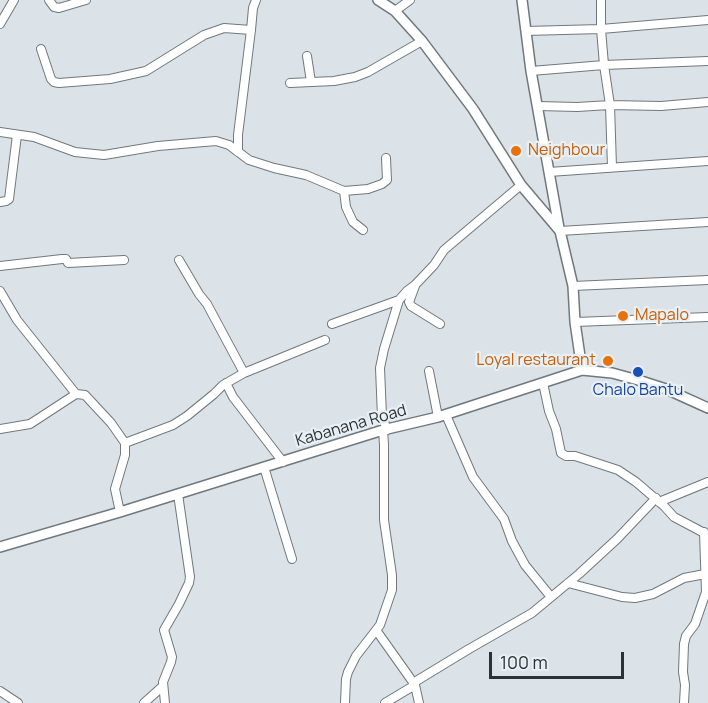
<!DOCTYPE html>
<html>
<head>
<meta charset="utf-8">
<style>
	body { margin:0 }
	#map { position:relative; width:708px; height:703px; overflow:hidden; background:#dbe3e8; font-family:Manrope,sans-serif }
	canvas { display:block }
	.scale { position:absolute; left:489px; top:652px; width:135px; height:27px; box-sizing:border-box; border:3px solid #2e3133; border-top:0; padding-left:8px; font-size:18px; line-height:21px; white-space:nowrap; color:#2e3133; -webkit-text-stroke:4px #e8f0f6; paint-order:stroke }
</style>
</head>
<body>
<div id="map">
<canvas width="708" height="703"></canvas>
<div class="scale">100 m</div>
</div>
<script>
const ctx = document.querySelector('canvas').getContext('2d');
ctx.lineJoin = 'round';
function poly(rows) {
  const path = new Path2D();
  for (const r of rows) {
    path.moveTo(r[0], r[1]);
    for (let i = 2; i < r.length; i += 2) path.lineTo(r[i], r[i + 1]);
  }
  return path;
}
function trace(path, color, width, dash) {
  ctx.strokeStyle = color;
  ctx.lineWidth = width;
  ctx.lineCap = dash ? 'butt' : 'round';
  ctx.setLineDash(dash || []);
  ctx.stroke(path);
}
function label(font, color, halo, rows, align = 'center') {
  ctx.font = font + ' Manrope,sans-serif';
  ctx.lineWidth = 4.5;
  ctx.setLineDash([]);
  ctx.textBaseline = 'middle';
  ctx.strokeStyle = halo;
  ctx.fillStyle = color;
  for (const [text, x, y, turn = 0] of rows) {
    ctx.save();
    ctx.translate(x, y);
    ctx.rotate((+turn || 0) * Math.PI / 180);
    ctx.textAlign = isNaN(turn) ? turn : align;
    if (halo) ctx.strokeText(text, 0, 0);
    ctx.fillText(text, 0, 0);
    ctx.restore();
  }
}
const minor = poly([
	[49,0,54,7,59,8,86,0],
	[601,0,601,29,604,65,610,105,612,167],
	[395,11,410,0],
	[0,24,14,0],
	[526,31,601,29,708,20],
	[41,49,51,79,54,82,59,83,110,79,146,71,204,35,224,28,251,30,253,8,256,0],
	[307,56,311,82],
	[531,71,604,65,708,61],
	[290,83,334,81,355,77,368,72,422,41],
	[538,106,577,107,610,105,661,106,708,102],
	[0,132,34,137,75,152,104,155,158,146,216,141,229,145,249,160,274,168,306,175,344,191,346,207,353,222,363,230],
	[238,152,238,135,251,30],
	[549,172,708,161],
	[344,191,368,189,382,184,387,180,386,158],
	[0,202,6,201,9,199,17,135],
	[560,231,708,222],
	[179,260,199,294,207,304,244,373],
	[0,266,62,259,66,259,68,263,124,260],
	[415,286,409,302,411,306,440,324],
	[573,286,708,280],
	[0,291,17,320,76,394],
	[575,322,708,317],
	[332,324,399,300],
	[429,371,438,417],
	[226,383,233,397,283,462],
	[543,383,549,411,556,429,561,453,566,456,575,456,618,470,636,482,664,506,674,517,708,535],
	[446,415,473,477,504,519,512,541,525,565,551,597],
	[0,429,30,424,76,394,85,395,111,423,125,443,125,455,115,489,120,512],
	[387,430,382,416,380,368,384,349,399,300,407,291,415,285,434,265,444,250,521,185],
	[125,443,173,425,187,416,214,394,223,385,244,373,325,340],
	[264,467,292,559],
	[659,502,708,482],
	[568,583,622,597,635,598,653,594,684,578,705,574],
	[376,630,415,685,419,703],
	[413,683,469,649,532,613,579,574,617,539,656,498],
	[0,691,18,703],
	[144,703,163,686],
	[165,703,163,682,171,662,172,657,164,630,179,604,189,583,190,577,178,494],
	[345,703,346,679,348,672,356,656,380,625,392,590,392,575,384,520,384,445,383,430],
	[385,703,415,685],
	[684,703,685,685,683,672,684,644,686,636,695,624,706,592,704,532]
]);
const tertiary = poly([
	[378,0,395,11,422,41,473,109,521,185,560,231,573,286,575,322,582,370],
	[522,0,531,71,559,228],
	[0,547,120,512,383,430,438,417,582,370,612,373,638,380,666,389,708,408]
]);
const markers = [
	[516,151,6,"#e8710a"],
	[623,316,6,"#e8710a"],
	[608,361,6,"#e8710a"],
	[638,372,6,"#1a4fb4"]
];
const foodNames = [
	["Neighbour",528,151],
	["Mapalo",635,316],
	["Loyal restaurant",596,361,"right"]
];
const transitNames = [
	["Chalo Bantu",638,391]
];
const streetNames = [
	["Kabanana Road",351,426,-16]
];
trace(minor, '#71787d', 10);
trace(tertiary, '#71787d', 12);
trace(minor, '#fff', 8);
trace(tertiary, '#fff', 9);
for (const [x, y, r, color] of markers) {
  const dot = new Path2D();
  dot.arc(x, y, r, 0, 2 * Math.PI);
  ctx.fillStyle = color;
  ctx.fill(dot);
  trace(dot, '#e8f0f6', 2);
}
label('16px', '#c56008', '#e8f0f6', foodNames, 'left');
label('16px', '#164399', '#e8f0f6', transitNames);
label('16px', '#2e3133', '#e8f0f6', streetNames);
</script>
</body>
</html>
